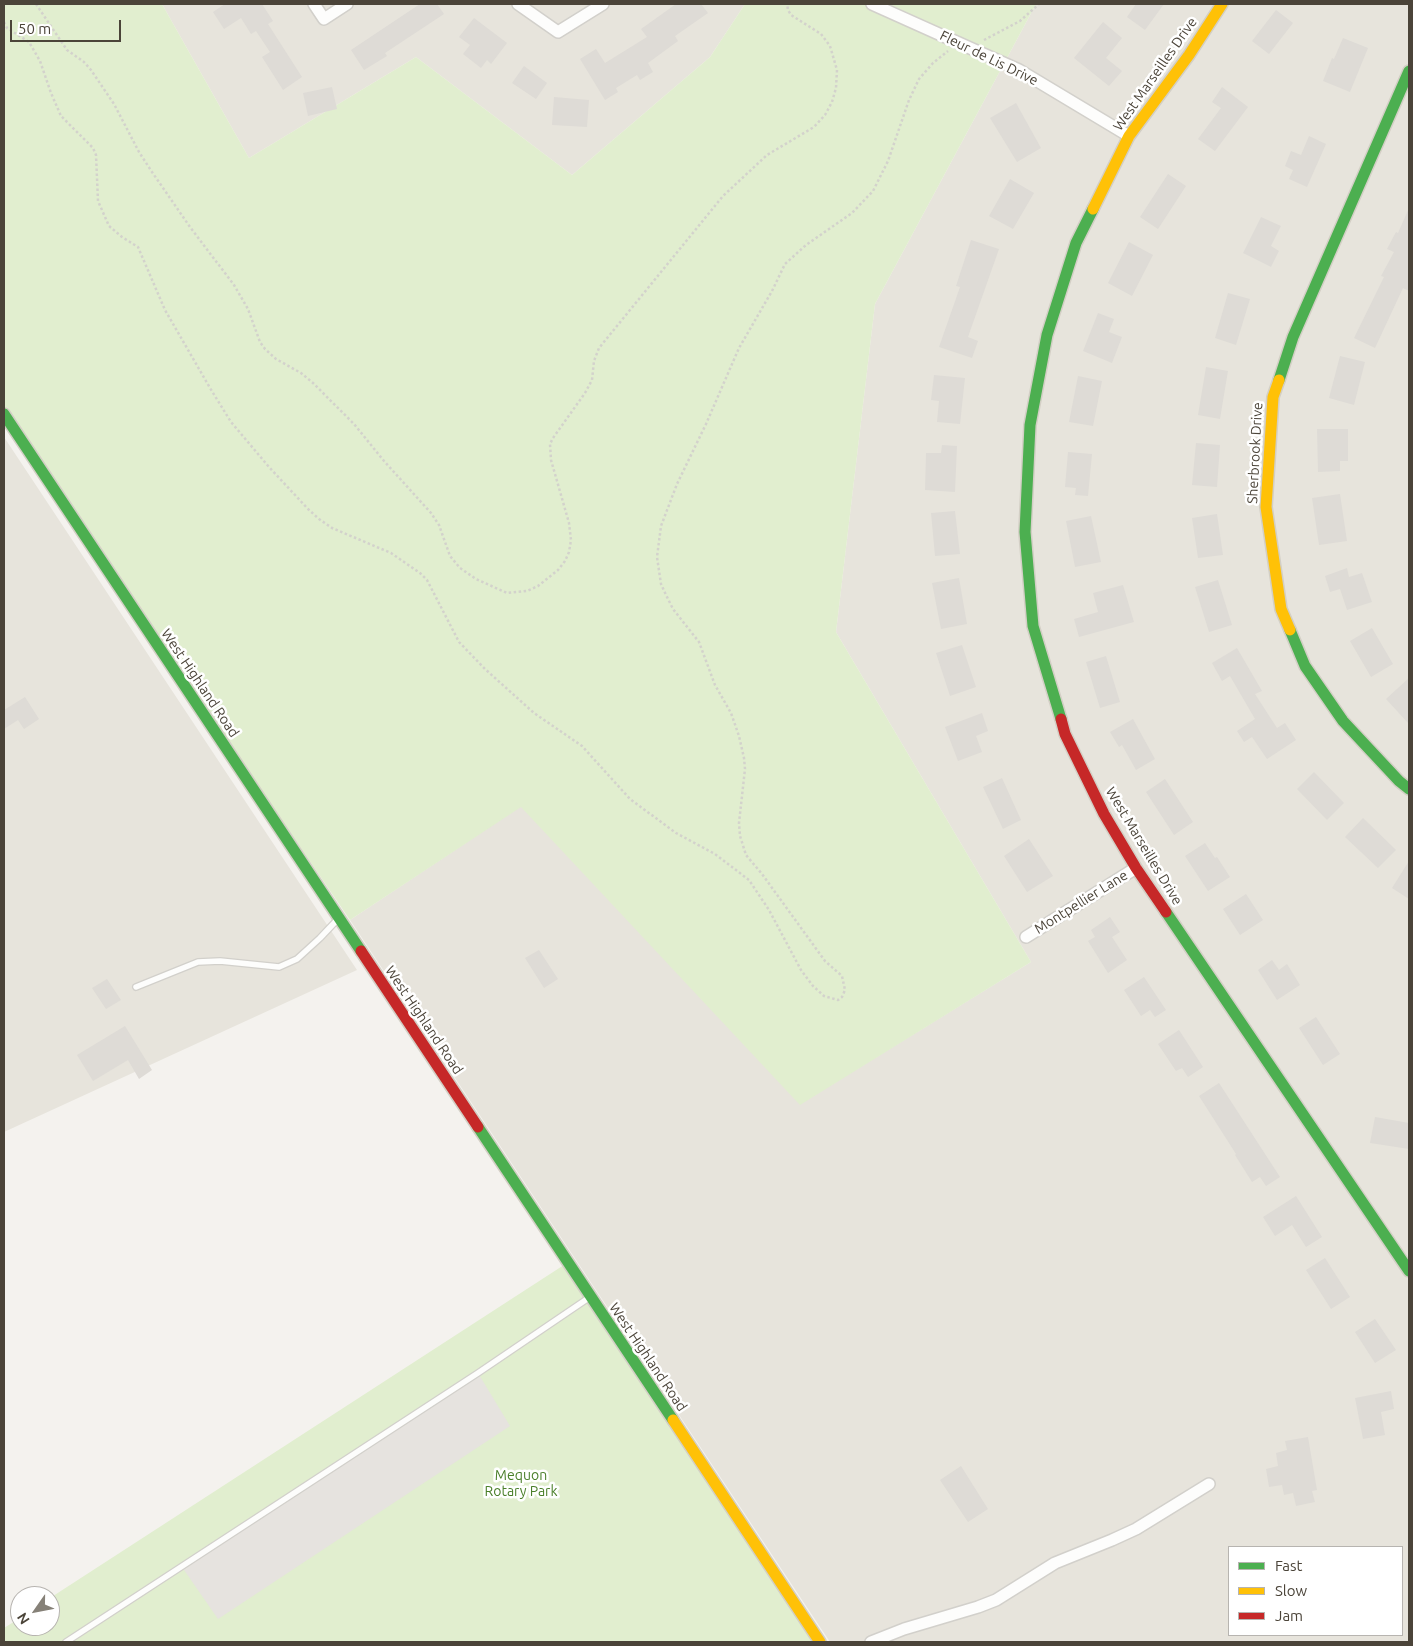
<!DOCTYPE html>
<html>
<head>
<meta charset="utf-8">
<style>
	body { margin:0 }
	#map { position:relative; width:1413px; height:1646px; overflow:hidden; background:#f4f2ee; font-family:Ubuntu,sans-serif }
	canvas { display:block }
	.frame { position:absolute; inset:0; border:5px solid #4b4439; pointer-events:none }
	.legend { position:absolute; left:1228px; top:1546px; width:175px; height:90px; box-sizing:border-box; background:#fff; border:1px solid #b7b4b0; margin:0; padding:6px 9px; list-style:none; font-size:15px; color:#4b4439 }
	.legend li { display:flex; align-items:center; gap:10px; height:25px }
	.legend b { width:25px; border:1px solid #b7b4b0 }
	.north { position:absolute; left:10px; top:1586px; width:50px; height:50px; box-sizing:border-box; background:#fff; border:1px solid #b7b4b0; border-radius:50%; rotate:237deg; font-size:14px; font-weight:700; line-height:20px; text-align:center; color:#4b4439 }
	.north::after { content:''; display:block; margin:auto; width:18px; height:22px; background:#868178; clip-path:polygon(50% 0,100% 100%,50% 72%,0 100%) }
	.scale { position:absolute; left:10px; top:20px; width:111px; height:22px; box-sizing:border-box; border:2px solid #4b4439; border-top:0; padding-left:6px; font-size:15px; line-height:18px; white-space:nowrap; color:#4b4439; -webkit-text-stroke:4px #fff; paint-order:stroke }
</style>
</head>
<body>
<div id="map">
<canvas width="1413" height="1646"></canvas>
<div class="frame"></div>
<ul class="legend">
<li><b style="height:6px;background:#4caf50"></b>Fast</li>
<li><b style="height:6px;background:#ffc107"></b>Slow</li>
<li><b style="height:6px;background:#c62828"></b>Jam</li>
</ul>
<div class="north">N</div>
<div class="scale">50 m</div>
</div>
<script>
const ctx = document.querySelector('canvas').getContext('2d');
ctx.lineJoin = 'round';
function fillPath(path, color) {
  ctx.fillStyle = color;
  ctx.fill(path, 'evenodd');
}
function poly(rows) {
  const path = new Path2D();
  for (const r of rows) {
    path.moveTo(r[0], r[1]);
    for (let i = 2; i < r.length; i += 2) path.lineTo(r[i], r[i + 1]);
  }
  return path;
}
function trace(path, color, width, dash) {
  ctx.strokeStyle = color;
  ctx.lineWidth = width;
  ctx.lineCap = dash ? 'butt' : 'round';
  ctx.setLineDash(dash || []);
  ctx.stroke(path);
}
function label(font, color, halo, rows, align = 'center') {
  ctx.font = font + ' Ubuntu,sans-serif';
  ctx.lineWidth = 5;
  ctx.setLineDash([]);
  ctx.textBaseline = 'middle';
  ctx.strokeStyle = halo;
  ctx.fillStyle = color;
  for (const [text, x, y, turn = 0] of rows) {
    ctx.save();
    ctx.translate(x, y);
    ctx.rotate((+turn || 0) * Math.PI / 180);
    ctx.textAlign = isNaN(turn) ? turn : align;
    if (halo) ctx.strokeText(text, 0, 0);
    ctx.fillText(text, 0, 0);
    ctx.restore();
  }
}
const residential = poly([
	[162,4,745,4,710,57,572,175,416,57,249,158],
	[1036,4,1409,4,1409,1642,830,1642,350,920,521,806,800,1104,1031,962,836,632,875,304],
	[1229,1547,1402,1547,1402,1635,1229,1635],
	[4,437,357,970,4,1132]
]);
const green = poly([
	[4,4,162,4,249,158,416,57,572,175,710,57,745,4,1036,4,875,304,836,632,1031,962,800,1105,521,807,350,920,4,414],
	[567,1263,819,1642,4,1642,4,1628,20,1618,20,1626,50,1626,50,1598]
]);
const parking = poly([
	[478,1373,510,1426,218,1619,182,1567]
]);
const building = poly([
	[225,4,262,4,273,21,268,24,302,77,283,90,262,57,270,52,256,31,251,34,241,18,224,29,213,12],
	[420,4,437,4,444,14,385,53,387,56,364,70,351,50],
	[676,4,701,4,708,13,675,36,678,41,648,63,653,72,640,80,637,75,616,88,618,92,605,100,580,59,596,49,605,63,647,37,641,29],
	[1136,4,1164,4,1145,30,1127,17],
	[1276,10,1293,23,1269,54,1252,41],
	[474,18,507,43,491,64,487,60,481,68,463,54,470,45,459,37],
	[1103,22,1122,38,1106,58,1122,71,1109,86,1074,58],
	[1343,38,1368,48,1350,92,1323,81,1332,58,1334,59],
	[524,66,547,83,536,99,512,83],
	[332,87,337,109,308,116,303,93],
	[1222,87,1248,107,1215,151,1198,139,1221,108,1212,102],
	[554,97,589,100,587,127,552,125],
	[1016,103,1041,148,1017,162,990,118],
	[1309,136,1326,144,1307,187,1289,179,1293,170,1285,166,1291,151,1301,155],
	[1168,174,1186,186,1158,229,1140,217],
	[1010,179,1034,193,1013,229,989,216],
	[1409,208,1409,291,1403,288,1375,348,1354,338,1384,277,1381,276,1394,252,1387,249,1396,232,1398,233],
	[1261,217,1281,226,1271,246,1279,251,1271,267,1243,253],
	[971,240,999,249,968,337,978,341,972,358,939,347,960,287,956,286],
	[1129,242,1153,255,1132,296,1108,283],
	[1228,293,1250,299,1236,345,1215,338],
	[1098,313,1114,319,1109,332,1122,337,1112,363,1083,351],
	[1340,356,1365,362,1354,405,1329,398],
	[1206,367,1228,371,1220,419,1198,415],
	[934,375,965,378,960,424,937,422,939,401,931,400],
	[1078,376,1102,381,1093,426,1069,422],
	[1317,429,1348,429,1348,461,1340,461,1340,471,1318,472],
	[1196,443,1220,445,1217,487,1192,485],
	[942,445,957,446,955,492,925,490,926,453,941,453],
	[1068,452,1092,454,1088,496,1075,495,1076,488,1065,487],
	[1340,494,1347,541,1319,545,1312,498],
	[955,511,960,554,935,556,931,513],
	[1217,514,1223,555,1198,558,1192,518],
	[1091,516,1101,562,1075,567,1066,521],
	[1347,568,1349,577,1362,573,1372,602,1347,610,1340,589,1330,592,1325,576],
	[959,578,967,624,941,629,932,583],
	[1218,580,1232,625,1209,632,1195,587],
	[1123,585,1134,622,1079,637,1074,619,1098,612,1093,593],
	[1372,628,1393,664,1371,677,1350,641],
	[962,645,976,687,950,696,936,653],
	[1237,648,1262,691,1255,694,1277,728,1285,723,1296,740,1267,759,1252,737,1244,742,1237,731,1255,719,1230,676,1222,681,1212,663],
	[1106,656,1120,702,1100,708,1086,662],
	[1409,678,1409,724,1386,699],
	[25,697,39,719,24,729,18,720,4,729,4,710],
	[982,713,988,731,976,736,982,752,958,761,945,727],
	[1133,719,1155,759,1136,770,1122,745,1119,747,1110,732],
	[1314,772,1344,803,1327,820,1297,789],
	[1002,778,1021,820,1003,829,983,787],
	[1165,779,1193,822,1174,835,1146,792],
	[1363,818,1396,850,1378,868,1345,837],
	[1029,839,1053,876,1027,892,1004,856],
	[1205,843,1215,858,1217,857,1230,877,1208,891,1185,856],
	[1409,861,1409,899,1392,888],
	[1246,894,1263,920,1240,935,1223,909],
	[1110,917,1120,932,1112,937,1127,960,1108,973,1088,941,1095,937,1091,930],
	[539,950,558,979,544,988,525,958],
	[1272,960,1279,970,1287,964,1300,985,1277,1000,1258,970],
	[1144,977,1166,1010,1155,1017,1150,1010,1141,1016,1124,990],
	[107,979,121,1000,106,1009,92,988],
	[1316,1017,1340,1054,1323,1065,1299,1028],
	[125,1026,152,1070,139,1079,128,1060,93,1081,77,1055],
	[1179,1030,1203,1067,1188,1077,1182,1068,1176,1071,1158,1044],
	[1219,1083,1280,1177,1266,1186,1260,1177,1252,1182,1235,1155,1236,1154,1199,1096],
	[1375,1117,1409,1123,1409,1149,1370,1143],
	[1296,1196,1322,1237,1306,1247,1292,1225,1275,1236,1263,1217],
	[1325,1258,1350,1297,1331,1309,1306,1270],
	[1375,1319,1396,1350,1375,1363,1355,1332],
	[1391,1391,1394,1409,1381,1412,1385,1435,1363,1439,1355,1398],
	[1308,1437,1317,1490,1312,1491,1315,1502,1296,1506,1293,1493,1284,1495,1282,1485,1269,1487,1266,1469,1278,1466,1276,1453,1287,1450,1285,1441],
	[961,1466,988,1509,968,1522,940,1480]
]);
const path = poly([
	[36,4,67,50,84,62,91,70,114,104,139,152,152,172,190,227,234,285,248,309,260,342,265,349,276,359,301,373,313,383,354,424,384,461,431,513,439,525,450,556,460,568,476,579,507,593,527,591,538,586,558,570,565,561,569,552,571,540,569,523,551,460,550,444,553,438,585,393,592,380,594,361,599,348,723,196,767,155,814,127,825,115,832,102,836,88,837,70,830,46,821,34,791,15,788,10,787,4],
	[4,22,7,28,29,42,40,61,51,93,61,116,93,148,96,155,98,201,109,226,122,237,138,247,165,310,210,388,231,422,269,467,308,509,319,519,332,528,391,553,420,573,427,580,459,642,485,669,534,713,582,746,630,799,676,833,715,854,749,880,769,910,801,970,813,986,824,996,838,1000,842,997,845,990,842,976,825,961,762,874,746,855,740,836,739,823,745,769,744,758,739,736,731,713,715,685,699,642,673,609,666,595,661,584,657,557,661,526,677,484,706,424,739,348,772,291,785,264,806,245,852,213,873,191,888,161,909,100,919,79,933,63,948,51],
	[984,40,1020,21,1039,4]
]);
const lane = poly([
	[136,987,198,962,220,961,279,967,297,959,320,938,337,920],
	[66,1642,478,1373,590,1297]
]);
const street = poly([
	[314,4,324,19,347,4],
	[518,4,558,32,603,4],
	[872,4,1019,70,1129,136],
	[1026,937,1136,868],
	[871,1642,904,1629,978,1607,996,1600,1055,1563,1112,1540,1136,1529,1209,1484]
]);
const fast = poly([
	[1279,380,1293,337,1409,71],
	[4,414,361,951],
	[1290,630,1305,666,1343,721,1399,781,1409,789],
	[1061,719,1033,626,1025,532,1030,425,1047,335,1076,243,1093,209],
	[1166,912,1409,1271],
	[478,1127,673,1420]
]);
const slow = poly([
	[1093,209,1129,136,1189,55,1222,4],
	[1279,380,1273,397,1266,507,1281,609,1290,630],
	[673,1420,820,1642]
]);
const jam = poly([
	[1061,719,1065,734,1104,814,1136,868,1166,912],
	[361,951,478,1127]
]);
const streetNames = [
	["Fleur de Lis Drive",989,58,26],
	["West Marseilles Drive",1155,74,-55],
	["Sherbrook Drive",1255,453,-87],
	["West Highland Road",200,683,56],
	["West Marseilles Drive",1144,846,59],
	["Montpellier Lane",1081,902,-32],
	["West Highland Road",424,1020,56],
	["West Highland Road",648,1357,56]
];
const parkNames = [
	["Mequon",521,1475],
	["Rotary Park",521,1491]
];
fillPath(residential, '#e7e4dc');
fillPath(green, '#e1eecf');
fillPath(parking, '#e6e3df');
fillPath(building, '#dedbd6');
trace(lane, '#d2d0cb', 8);
trace(street, '#d2d0cb', 14);
trace(fast, '#d3cfc5', 14);
trace(slow, '#d3cfc5', 14);
trace(jam, '#d3cfc5', 14);
trace(path, '#d3d2cc', 2.5, [2.5, 2.5]);
trace(lane, '#fdfdfc', 5.5);
trace(street, '#fdfdfc', 11);
trace(fast, '#4caf50', 11);
trace(slow, '#ffc107', 11);
trace(jam, '#c62828', 11);
label('14px', '#4b4439', '#fff', streetNames);
label('14px', '#4a7f2a', '#fff', parkNames);
</script>
</body>
</html>
